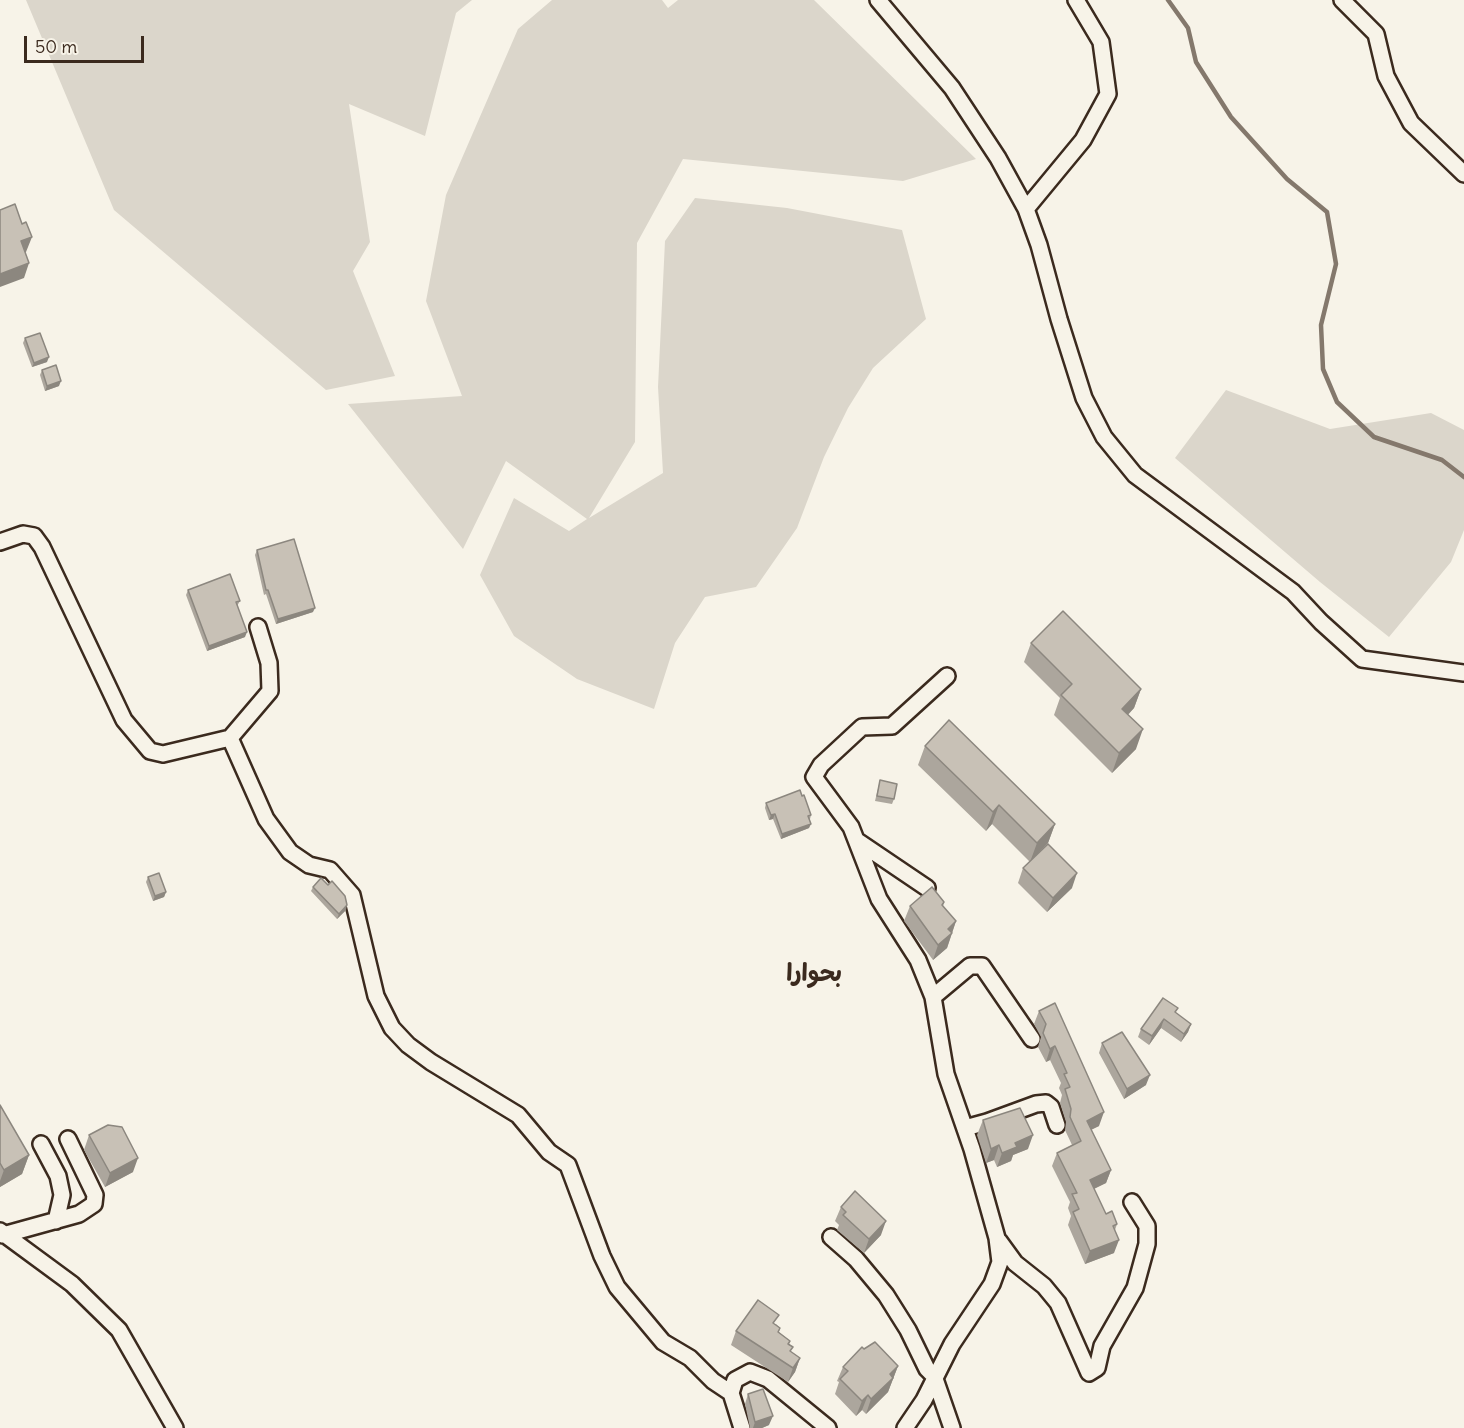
<!DOCTYPE html>
<html>
<head>
<meta charset="utf-8">
<style>
	body { margin:0 }
	#map { position:relative; width:1464px; height:1428px; overflow:hidden; background:#f7f3e8; font-family:Delius,sans-serif }
	canvas { display:block }
	.scale { position:absolute; left:24px; top:36px; width:120px; height:27px; box-sizing:border-box; border:3px solid #3b2a1e; border-top:0; padding-left:8px; font-size:18px; line-height:21px; white-space:nowrap; color:#3b2a1e; -webkit-text-stroke:4px #f7f3e8; paint-order:stroke }
</style>
</head>
<body>
<div id="map">
<canvas width="1464" height="1428"></canvas>
<div class="scale">50 m</div>
</div>
<script>
const ctx = document.querySelector('canvas').getContext('2d');
ctx.lineJoin = 'round';
function fillPath(path, color) {
  ctx.fillStyle = color;
  ctx.fill(path, 'evenodd');
}
function poly(rows) {
  const path = new Path2D();
  for (const r of rows) {
    path.moveTo(r[0], r[1]);
    for (let i = 2; i < r.length; i += 2) path.lineTo(r[i], r[i + 1]);
  }
  return path;
}
function trace(path, color, width, dash) {
  ctx.strokeStyle = color;
  ctx.lineWidth = width;
  ctx.lineCap = dash ? 'butt' : 'round';
  ctx.setLineDash(dash || []);
  ctx.stroke(path);
}
function label(font, color, halo, rows, align = 'center') {
  ctx.font = font + ' Delius,"Playpen Sans Arabic",sans-serif';
  ctx.lineWidth = 4.5;
  ctx.setLineDash([]);
  ctx.textBaseline = 'middle';
  ctx.strokeStyle = halo;
  ctx.fillStyle = color;
  for (const [text, x, y, turn = 0] of rows) {
    ctx.save();
    ctx.translate(x, y);
    ctx.rotate((+turn || 0) * Math.PI / 180);
    ctx.textAlign = isNaN(turn) ? turn : align;
    if (halo) ctx.strokeText(text, 0, 0);
    ctx.fillText(text, 0, 0);
    ctx.restore();
  }
}
const green = poly([
	[26,0,472,0,456,13,425,136,349,104,370,242,353,271,395,376,326,390,114,210],
	[552,0,662,0,668,8,678,0,814,0,976,159,903,181,683,159,637,243,635,442,589,518,663,473,658,387,665,241,695,198,787,208,902,230,926,319,873,368,848,408,824,457,797,528,756,587,705,597,675,643,654,709,577,679,514,636,480,575,514,498,569,531,587,519,506,461,463,549,348,404,462,396,426,301,446,195,518,29],
	[1226,390,1330,429,1431,413,1464,430,1464,530,1451,562,1389,637,1320,582,1175,458]
]);
const stream = poly([
	[1168,0,1188,28,1196,62,1231,117,1287,179,1327,212,1336,264,1321,325,1323,369,1337,402,1374,437,1442,460,1464,477]
]);
const minor = poly([
	[878,0,952,88,998,158,1026,209,1039,245,1059,319,1084,398,1104,437,1135,475,1293,592,1321,622,1362,659,1464,673],
	[1342,0,1376,34,1386,76,1411,123,1464,174],
	[1026,209,1083,140,1108,94,1101,42,1076,0],
	[0,542,23,534,34,536,42,547,124,720,150,751,163,754,230,738,270,691,269,663,258,627],
	[230,738,266,819,290,852,309,865,330,870,352,895,376,996,392,1028,408,1045,431,1062,518,1115,549,1152,568,1165,602,1256,617,1287,663,1342,690,1358,713,1381,731,1393],
	[856,840,927,888],
	[933,997,970,966,982,966,1032,1039],
	[965,1128,987,1122,1036,1104,1046,1103,1051,1107,1057,1125],
	[41,1144,58,1176,62,1195,56,1221],
	[0,1231,72,1284,119,1330,175,1428],
	[3,1235,79,1214,94,1204,95,1195,68,1139],
	[831,1237,856,1259,886,1295,908,1330,927,1369,934,1376,952,1428],
	[999,1241,1015,1263,1044,1286,1058,1303,1089,1373,1097,1368,1102,1346,1135,1288,1147,1244,1147,1226,1132,1202],
	[742,1428,731,1393,735,1380,750,1372,768,1379,828,1428],
	[905,1428,924,1400,952,1344,992,1284,1000,1262,997,1238,972,1149,946,1074,933,997,918,960,879,899,851,827,814,777,821,765,862,727,892,726,947,676]
]);
const wall = poly([
	[25,338,47,362,32,367,23,343],
	[42,370,59,386,45,391,40,375],
	[257,550,313,612,276,624,266,594,264,595,255,555],
	[188,590,240,601,237,606,245,637,207,651,186,595],
	[1031,643,1141,689,1134,708,1128,715,1136,749,1112,773,1054,715,1060,698,1024,662],
	[925,746,1055,824,1048,843,1031,860,1072,888,1047,912,1018,883,1023,868,1030,862,992,824,986,831,918,765],
	[880,780,894,799,892,804,875,801],
	[802,796,811,815,810,819,809,828,781,839,773,819,769,820,765,808,766,803],
	[148,877,166,892,164,897,153,901,146,882],
	[313,887,346,910,337,919,311,891],
	[944,902,943,906,956,921,947,948,933,960,904,921,910,906],
	[1055,1003,1099,1126,1091,1130,1111,1170,1106,1183,1094,1189,1106,1214,1117,1224,1115,1230,1114,1253,1085,1264,1068,1225,1071,1216,1068,1208,1070,1202,1052,1166,1057,1153,1072,1145,1065,1130,1066,1122,1060,1103,1062,1095,1059,1088,1061,1083,1050,1060,1046,1062,1038,1047,1041,1037,1034,1024,1039,1011],
	[1176,1013,1191,1024,1188,1032,1181,1042,1161,1028,1149,1045,1138,1037,1141,1029],
	[1102,1043,1146,1085,1124,1099,1099,1053],
	[0,1105,29,1155,22,1174,0,1187],
	[983,1120,1028,1149,1013,1155,1011,1161,997,1167,994,1160,986,1163,977,1135],
	[89,1135,133,1172,105,1187,84,1150],
	[841,1207,881,1235,864,1253,837,1230,839,1225,835,1221],
	[776,1324,780,1328,779,1332,790,1341,789,1344,791,1352,800,1358,795,1372,788,1382,731,1345,736,1331],
	[864,1349,898,1366,888,1392,866,1414,862,1410,856,1416,835,1394,839,1382,837,1381,843,1367],
	[748,1394,769,1425,762,1428,750,1428,745,1404]
]);
const shadedWall = poly([
	[32,237,26,252,16,256,21,241],
	[29,263,24,278,0,287,0,274],
	[49,357,47,362,32,367,34,363],
	[61,381,59,386,45,391,47,386],
	[315,608,313,612,276,624,278,619],
	[247,632,245,637,207,651,209,646],
	[1141,689,1134,708,1115,728,1122,709],
	[1143,729,1136,749,1112,773,1119,753],
	[999,805,992,824,986,831,993,812],
	[775,814,773,819,769,820,771,815],
	[811,824,809,828,781,839,782,834],
	[1055,824,1048,843,1030,862,1037,843],
	[1077,873,1072,888,1047,912,1053,898],
	[166,892,164,897,153,901,155,896],
	[347,905,346,910,337,919,339,914],
	[956,921,947,948,933,960,938,945,948,929],
	[1164,1019,1161,1028,1149,1045,1152,1036],
	[1191,1024,1188,1032,1181,1042,1184,1034],
	[1055,1046,1050,1060,1046,1062,1050,1049],
	[1150,1075,1146,1085,1124,1099,1127,1089],
	[1104,1112,1099,1126,1082,1134,1087,1121],
	[1033,1135,1028,1149,1013,1155,1011,1161,997,1167,1002,1153,1015,1143],
	[999,1145,994,1160,986,1163,991,1149],
	[29,1155,22,1174,0,1187,0,1181,4,1170],
	[138,1158,133,1172,105,1187,110,1173],
	[1111,1170,1106,1183,1085,1193,1090,1180],
	[886,1221,881,1235,864,1253,869,1239],
	[1119,1240,1114,1253,1085,1264,1090,1251],
	[800,1358,795,1372,788,1382,793,1368],
	[898,1366,888,1392,866,1414,871,1399,890,1374],
	[868,1395,862,1410,856,1416,862,1401],
	[773,1416,769,1425,762,1428,753,1428,755,1422]
]);
const building = poly([
	[15,204,22,224,26,222,32,237,21,241,29,263,0,274,0,210,15,204],
	[40,333,49,357,34,363,25,338,40,333],
	[56,365,61,381,47,386,42,370,56,365],
	[294,539,315,608,278,619,268,590,266,590,257,550,294,539],
	[230,574,240,601,236,602,247,632,209,646,188,590,230,574],
	[1063,611,1141,689,1122,709,1143,729,1119,753,1061,695,1072,684,1031,643,1063,611],
	[949,720,1055,824,1037,843,999,805,993,812,925,746,949,720],
	[880,780,897,784,894,799,877,796,880,780],
	[800,790,802,796,804,795,811,815,808,816,811,824,782,834,775,814,771,815,766,803,800,790],
	[1048,844,1077,873,1053,898,1023,868,1048,844],
	[159,873,166,892,155,896,148,877,159,873],
	[321,878,328,885,332,881,345,896,347,905,339,914,313,887,321,878],
	[932,887,944,902,942,905,956,921,948,929,952,933,938,945,910,906,932,887],
	[1163,998,1178,1008,1175,1012,1191,1024,1184,1034,1164,1019,1152,1036,1141,1029,1163,998],
	[1055,1003,1104,1112,1087,1121,1111,1170,1090,1180,1106,1214,1112,1211,1117,1224,1113,1226,1119,1240,1090,1251,1073,1212,1079,1209,1072,1194,1077,1193,1057,1153,1081,1141,1070,1117,1071,1109,1065,1089,1070,1087,1064,1074,1067,1073,1055,1046,1050,1049,1043,1033,1046,1024,1039,1011,1055,1003],
	[1122,1032,1150,1075,1127,1089,1102,1043,1122,1032],
	[0,1105,29,1155,4,1170,0,1163,0,1105],
	[1020,1108,1033,1135,1015,1143,1017,1147,1002,1153,999,1145,991,1149,983,1120,1020,1108],
	[108,1125,122,1127,138,1158,110,1173,89,1135,108,1125],
	[855,1191,886,1221,869,1239,843,1215,846,1212,841,1207,855,1191],
	[758,1300,779,1315,773,1323,780,1328,778,1332,790,1341,788,1344,793,1347,790,1351,800,1358,793,1368,736,1331,758,1300],
	[875,1342,898,1366,890,1374,893,1378,871,1399,868,1395,862,1401,840,1379,848,1371,843,1367,862,1347,864,1349,875,1342],
	[763,1389,773,1416,755,1422,748,1394,763,1389]
]);
const quarterNames = [
	["بحوارا",814,974]
];
fillPath(green, '#dbd6cb');
trace(stream, '#84786c', 4.5);
trace(minor, '#3b2a1e', 20);
trace(minor, '#f7f3e8', 15);
fillPath(wall, '#aca69d');
fillPath(shadedWall, '#8c877f');
fillPath(building, '#c8c1b6');
trace(building, '#8c877f', 1.5);
label('bold 24px', '#3b2a1e', '#f7f3e8', quarterNames);
</script>
</body>
</html>
